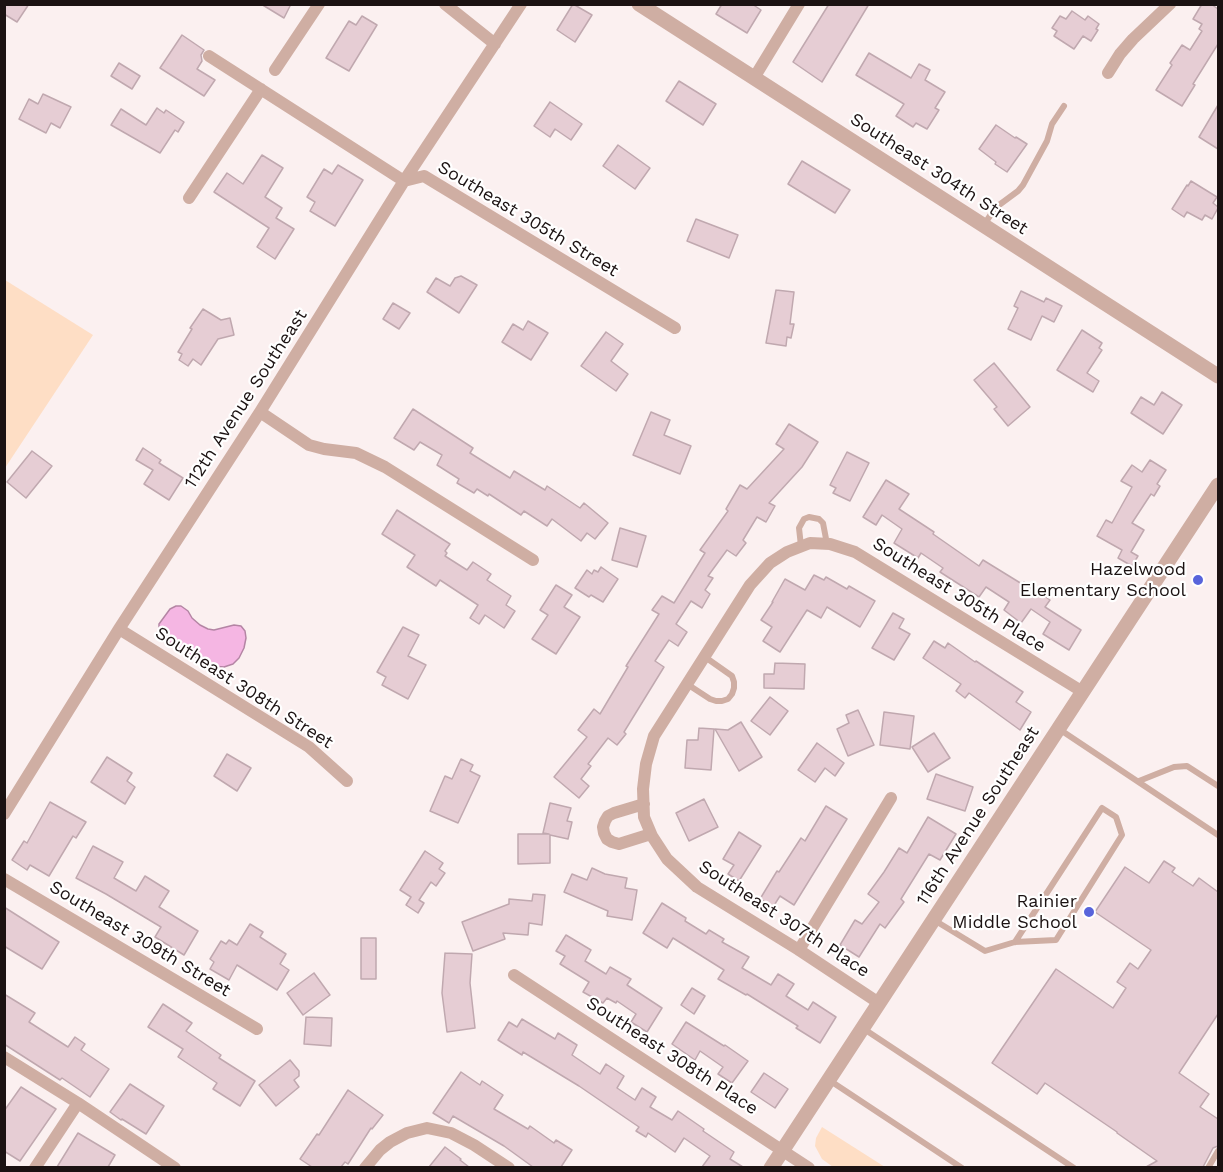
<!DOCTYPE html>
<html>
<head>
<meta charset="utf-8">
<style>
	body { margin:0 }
	#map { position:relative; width:1223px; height:1172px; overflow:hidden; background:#fbf0f0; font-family:"Work Sans",sans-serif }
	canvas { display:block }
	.frame { position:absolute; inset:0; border:6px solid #1b1212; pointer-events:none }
</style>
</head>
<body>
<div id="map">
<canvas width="1223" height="1172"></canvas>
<div class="frame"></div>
</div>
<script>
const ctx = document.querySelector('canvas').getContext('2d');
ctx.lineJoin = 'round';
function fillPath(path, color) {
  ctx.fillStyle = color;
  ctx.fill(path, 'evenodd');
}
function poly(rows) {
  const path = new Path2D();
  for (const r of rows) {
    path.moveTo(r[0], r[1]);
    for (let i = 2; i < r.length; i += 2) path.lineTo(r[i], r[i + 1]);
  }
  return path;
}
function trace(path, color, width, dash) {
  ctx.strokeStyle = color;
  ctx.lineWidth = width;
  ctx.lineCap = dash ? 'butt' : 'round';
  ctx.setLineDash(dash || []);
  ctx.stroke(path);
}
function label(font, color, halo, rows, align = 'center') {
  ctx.font = font + ' "Work Sans",sans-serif';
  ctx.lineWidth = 4.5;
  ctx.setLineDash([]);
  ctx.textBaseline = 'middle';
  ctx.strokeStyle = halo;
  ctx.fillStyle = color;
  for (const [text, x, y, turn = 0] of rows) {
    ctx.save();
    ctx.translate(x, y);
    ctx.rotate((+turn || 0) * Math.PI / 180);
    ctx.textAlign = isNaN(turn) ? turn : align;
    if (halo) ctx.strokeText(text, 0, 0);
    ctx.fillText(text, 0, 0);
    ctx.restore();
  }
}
const green = poly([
	[5,280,93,335,5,468],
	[822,1127,885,1167,833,1167,822,1159,815,1146,816,1138]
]);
const water = poly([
	[176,606,181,606,188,611,192,618,200,625,208,629,214,630,234,625,241,626,245,631,246,638,244,648,239,658,233,664,224,667,212,666,174,646,163,637,159,630,159,624,170,609,176,606]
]);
const building = poly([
	[4,4,29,4,17,22,4,14,4,4],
	[261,4,291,4,284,18,261,4],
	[573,4,592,15,575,42,557,30,573,4],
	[722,4,752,4,761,10,747,33,716,14,722,4],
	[829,4,869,4,822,82,793,62,829,4],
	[1202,4,1211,4,1218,9,1218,44,1193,84,1195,85,1182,106,1156,90,1172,65,1170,63,1182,45,1190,50,1202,31,1199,29,1202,24,1193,19,1202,4],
	[1072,11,1085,20,1088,16,1099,24,1096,29,1098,30,1091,41,1083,36,1074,49,1054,36,1057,31,1052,28,1060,16,1066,19,1072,11],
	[362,16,377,25,349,71,326,58,349,21,356,25,362,16],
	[182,35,204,50,201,55,202,61,197,69,215,80,204,96,160,68,182,35],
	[869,53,911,78,919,64,930,70,925,80,945,92,935,108,939,110,927,129,916,123,913,127,896,116,904,104,856,75,869,53],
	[119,63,140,76,132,89,111,76,119,63],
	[679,81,716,104,703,125,666,101,679,81],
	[43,94,71,107,60,128,51,123,46,133,19,119,29,99,38,104,43,94],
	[550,102,582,124,571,140,555,129,550,137,534,126,550,102],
	[1218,105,1218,149,1199,137,1218,105],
	[157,108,164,113,166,110,184,122,178,132,175,130,160,153,111,125,121,109,146,125,157,108],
	[996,125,1015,138,1016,137,1027,144,1007,172,995,164,996,162,979,149,996,125],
	[618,145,650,168,635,189,603,166,618,145],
	[262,155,283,168,265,197,282,208,276,218,294,229,275,259,257,247,269,228,214,192,227,173,243,184,262,155],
	[802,161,850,190,835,213,788,184,802,161],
	[338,165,363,180,335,226,310,211,315,202,307,197,324,169,332,174,338,165],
	[1191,181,1217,197,1213,203,1218,207,1218,208,1212,219,1205,215,1202,220,1187,212,1184,217,1172,209,1187,185,1188,186,1191,181],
	[696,219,738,235,729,258,687,241,696,219],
	[461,276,477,285,459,313,427,292,436,278,450,286,455,278,461,276],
	[776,290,794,292,790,324,794,324,791,338,787,337,786,346,766,343,776,290],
	[1021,291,1044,302,1046,298,1062,306,1054,322,1042,316,1031,340,1008,329,1018,308,1014,306,1021,291],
	[393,303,410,313,399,329,383,319,393,303],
	[203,309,221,320,230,318,234,335,218,339,201,365,193,359,188,366,179,360,182,354,178,352,192,329,190,328,203,309],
	[528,321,548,333,531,360,502,342,513,324,523,330,528,321],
	[1082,330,1102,343,1099,348,1102,350,1087,373,1099,381,1093,392,1057,370,1082,330],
	[606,332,623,344,611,361,628,374,616,391,581,366,606,332],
	[994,363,1030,407,1008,426,994,409,997,407,974,380,994,363],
	[1162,392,1182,405,1163,434,1131,413,1141,397,1154,405,1162,392],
	[413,409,473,448,470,453,510,478,514,471,545,490,547,486,580,508,584,503,608,523,595,539,587,533,581,541,552,519,547,526,524,511,521,515,489,494,488,496,477,489,474,493,457,483,459,479,437,465,442,455,420,442,414,450,394,438,413,409],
	[651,412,670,420,664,435,691,446,680,474,633,455,651,412],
	[789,424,818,442,802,467,769,503,775,506,766,522,757,517,743,540,746,543,736,556,727,550,708,576,713,578,705,590,710,594,702,608,691,601,676,624,687,632,678,646,669,640,655,661,664,667,624,732,626,734,617,745,608,738,588,764,591,766,581,779,589,786,579,798,554,777,587,737,578,730,594,709,600,714,628,667,626,666,659,614,652,610,662,596,674,603,705,553,700,550,728,511,726,509,740,485,747,489,784,449,776,444,789,424],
	[143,448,161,460,159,463,183,478,169,500,144,484,153,470,136,460,143,448],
	[32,451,52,466,26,498,7,482,32,451],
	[847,452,869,463,850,501,833,493,836,488,830,485,847,452],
	[1150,460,1166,470,1157,484,1160,486,1154,496,1151,494,1132,523,1144,530,1131,552,1138,556,1132,566,1118,558,1122,550,1097,536,1106,520,1112,523,1132,487,1121,481,1132,465,1142,472,1150,460],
	[886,480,909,494,899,509,934,532,933,534,979,566,983,560,1022,584,1024,582,1050,600,1045,607,1081,630,1069,650,1043,634,1050,622,1031,609,1021,623,1004,610,1009,602,986,587,979,597,940,572,943,568,921,553,918,558,894,543,902,529,882,515,876,525,863,517,886,480],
	[397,510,450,544,445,551,447,553,445,556,467,570,473,562,491,574,487,580,511,596,506,605,515,611,504,628,485,615,479,624,470,618,478,605,440,580,436,586,407,567,415,555,382,534,397,510],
	[620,528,646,536,637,567,612,560,620,528],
	[601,567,618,579,603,602,591,595,589,597,575,588,587,570,592,574,594,570,598,572,601,567],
	[814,575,824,580,826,577,847,589,849,586,875,601,860,627,827,607,821,618,807,610,780,652,763,641,772,627,761,620,773,602,772,602,785,579,805,590,814,575],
	[556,585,572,595,564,607,580,617,556,654,532,639,548,615,540,610,556,585],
	[893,613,904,619,899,628,910,634,894,660,872,648,893,613],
	[403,627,419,635,408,656,426,665,408,699,382,685,386,677,377,672,403,627],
	[934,641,945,648,948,643,975,662,976,661,1023,692,1016,702,1031,712,1020,730,969,693,965,698,956,691,961,684,923,658,934,641],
	[775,663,805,664,804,689,764,688,764,674,774,674,775,663],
	[770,697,788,711,770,735,751,721,770,697],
	[858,710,874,745,848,756,837,729,849,723,846,715,858,710],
	[884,712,914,716,910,749,880,745,884,712],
	[741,722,762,757,739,771,715,729,728,730,741,722],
	[699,728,714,729,711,770,685,768,687,740,698,740,699,728],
	[934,733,950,758,928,772,912,747,934,733],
	[817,743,844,763,835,776,825,768,815,782,798,770,817,743],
	[227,754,251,768,237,791,214,776,227,754],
	[107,757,132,773,127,781,135,787,125,804,91,782,107,757],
	[461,759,473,765,470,771,480,776,458,823,430,811,445,776,452,779,461,759],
	[936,774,973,787,965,811,927,799,936,774],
	[704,799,718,827,689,841,676,813,704,799],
	[50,802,86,822,76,838,73,836,49,876,30,865,27,870,12,860,24,841,27,843,50,802],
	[550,803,571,808,567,821,572,822,568,839,550,835,550,863,518,864,518,834,549,834,543,833,550,803],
	[826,806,847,819,794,905,780,896,773,907,760,899,777,871,779,872,801,838,805,841,826,806],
	[928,817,956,834,940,860,929,854,901,899,904,902,885,928,880,924,859,957,840,945,855,920,862,924,879,902,868,894,884,872,899,848,907,853,928,817],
	[739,832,761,846,739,881,728,874,734,865,723,859,739,832],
	[93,846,123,862,114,878,136,891,145,876,169,891,159,907,198,931,184,955,155,937,161,927,106,894,76,878,93,846],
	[425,851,443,863,439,869,445,873,436,886,431,882,419,900,424,903,418,913,406,905,411,897,400,890,425,851],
	[1164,861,1175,868,1172,872,1193,886,1199,878,1218,892,1218,1014,1179,1073,1209,1094,1200,1107,1218,1119,1218,1146,1213,1148,1203,1167,1146,1167,1157,1161,1117,1133,1117,1132,1045,1083,1037,1094,992,1063,1056,969,1113,1008,1126,988,1117,982,1130,963,1138,969,1151,950,1095,912,1125,867,1149,883,1164,861],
	[592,868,605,874,627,878,625,888,637,890,632,920,607,916,608,911,564,892,572,874,587,880,592,868],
	[533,894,545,895,542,925,529,923,528,935,503,933,505,939,473,951,462,922,509,904,509,899,532,901,533,894],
	[662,903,686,918,685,921,706,934,709,930,724,939,722,942,749,957,742,968,771,985,778,974,794,984,786,996,808,1010,813,1002,836,1017,820,1043,796,1028,798,1026,747,994,746,995,718,979,724,970,673,938,667,948,643,933,662,903],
	[4,907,59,942,42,969,4,946,4,907],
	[250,924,263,932,260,937,286,954,280,964,289,970,277,990,237,965,229,980,210,969,214,962,210,959,221,941,226,944,229,940,237,945,250,924],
	[566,935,591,950,585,961,606,974,610,967,631,979,627,985,662,1008,647,1032,631,1022,636,1014,617,1001,616,1003,607,998,603,1003,583,992,589,982,560,964,565,956,556,951,566,935],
	[361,938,376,938,376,979,361,979,361,938],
	[445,953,472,954,470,983,475,1028,447,1032,442,993,445,953],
	[314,973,330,995,303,1015,287,993,314,973],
	[692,988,705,996,694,1014,681,1005,692,988],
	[4,994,35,1013,29,1022,68,1047,75,1037,85,1044,81,1050,109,1069,90,1097,62,1078,60,1080,4,1044,4,994],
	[163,1004,192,1023,186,1031,221,1055,219,1058,255,1081,240,1106,213,1089,217,1083,178,1057,183,1049,148,1027,163,1004],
	[306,1017,332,1018,331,1046,304,1044,306,1017],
	[522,1019,555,1039,558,1033,577,1045,572,1055,600,1074,606,1064,624,1076,617,1088,635,1100,642,1088,656,1097,650,1107,672,1120,678,1111,704,1129,703,1131,734,1152,730,1159,743,1167,702,1167,710,1156,684,1138,675,1152,648,1133,646,1137,636,1131,639,1127,579,1086,523,1052,522,1055,498,1040,509,1022,517,1027,522,1019],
	[686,1022,724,1046,725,1045,748,1061,732,1083,718,1074,723,1067,700,1051,695,1060,672,1044,686,1022],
	[290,1060,299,1071,299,1076,294,1080,299,1087,276,1106,259,1085,290,1060],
	[461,1072,480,1085,482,1081,503,1095,494,1109,528,1129,530,1126,554,1143,556,1140,572,1150,561,1167,533,1167,504,1146,453,1116,449,1123,433,1113,461,1072],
	[764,1073,788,1089,775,1108,751,1092,764,1073],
	[130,1084,164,1106,146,1134,122,1119,121,1120,110,1112,130,1084],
	[21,1087,56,1109,20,1161,4,1151,4,1111,21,1087],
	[348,1090,383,1115,372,1129,371,1128,348,1164,345,1162,341,1167,312,1167,300,1159,317,1134,319,1135,348,1090],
	[78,1133,115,1155,108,1167,57,1167,78,1133],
	[445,1147,461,1159,460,1160,469,1167,429,1167,445,1147]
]);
const service = poly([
	[984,225,995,208,1018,191,1023,185,1047,141,1052,124,1064,106],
	[801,546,799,528,804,519,809,517,819,519,823,523,827,544],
	[687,684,710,699,716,701,722,701,728,699,732,694,734,688,734,682,732,676,705,657],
	[1059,729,1218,835],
	[1139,781,1174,767,1187,766,1218,786],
	[934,920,985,951,1015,942,1056,940,1122,835,1116,817,1102,808,1015,942],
	[864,1029,1074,1168],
	[829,1080,962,1168],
	[1208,1168,1218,1151]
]);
const minor = poly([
	[445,4,495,44],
	[209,56,404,181,424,176,675,328],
	[275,70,319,4],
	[1108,73,1120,54,1133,39,1170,4],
	[754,78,799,4],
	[189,198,261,89],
	[260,412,309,445,324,449,356,453,385,467,533,560],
	[119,629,309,747,347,781],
	[644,804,614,813,608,816,605,821,603,827,604,833,607,839,612,842,619,844,651,834],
	[4,814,119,629,260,412,404,181,521,4],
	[4,879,257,1029],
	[799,950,891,798],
	[514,975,809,1168],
	[879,1003,799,950,697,887,667,859,652,836,644,817,643,789,646,764,654,736,750,585,770,563,787,552,810,543,830,544,855,552,1083,692],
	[4,1057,78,1103,175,1168],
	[35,1168,78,1103],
	[365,1168,380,1150,390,1142,407,1133,427,1128,451,1133,474,1145,509,1168]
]);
const tertiary = poly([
	[639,4,1218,376],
	[771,1168,1218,485]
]);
const markers = [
	[1198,580,6,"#5864db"],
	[1089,912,6,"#5864db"]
];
const streetNames = [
	["Southeast 304th Street",939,174,33],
	["Southeast 305th Street",528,219,31],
	["112th Avenue Southeast",246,399,-57],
	["Southeast 305th Place",959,595,32],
	["Southeast 308th Street",244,688,33],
	["116th Avenue Southeast",978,816,-57],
	["Southeast 307th Place",784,919,33],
	["Southeast 309th Street",140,939,31],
	["Southeast 308th Place",672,1056,33]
];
const poiNames = [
	["Hazelwood",1186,570],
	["Elementary School",1186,591],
	["Rainier",1077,902],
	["Middle School",1077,923]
];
fillPath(green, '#fedec5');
fillPath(water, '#f5b6e3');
trace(water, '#b485a4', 1.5);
fillPath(building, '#e6cdd4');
trace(building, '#c0a8af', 1.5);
trace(service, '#cfaea3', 6);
trace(minor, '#cfaea3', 12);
trace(tertiary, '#cfaea3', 15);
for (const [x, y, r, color] of markers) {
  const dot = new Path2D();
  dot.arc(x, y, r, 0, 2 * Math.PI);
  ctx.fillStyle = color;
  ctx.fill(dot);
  trace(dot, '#fff', 2);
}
label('18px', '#1b1212', '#fff', streetNames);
label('18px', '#1b1212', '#fff', poiNames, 'right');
</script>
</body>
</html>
